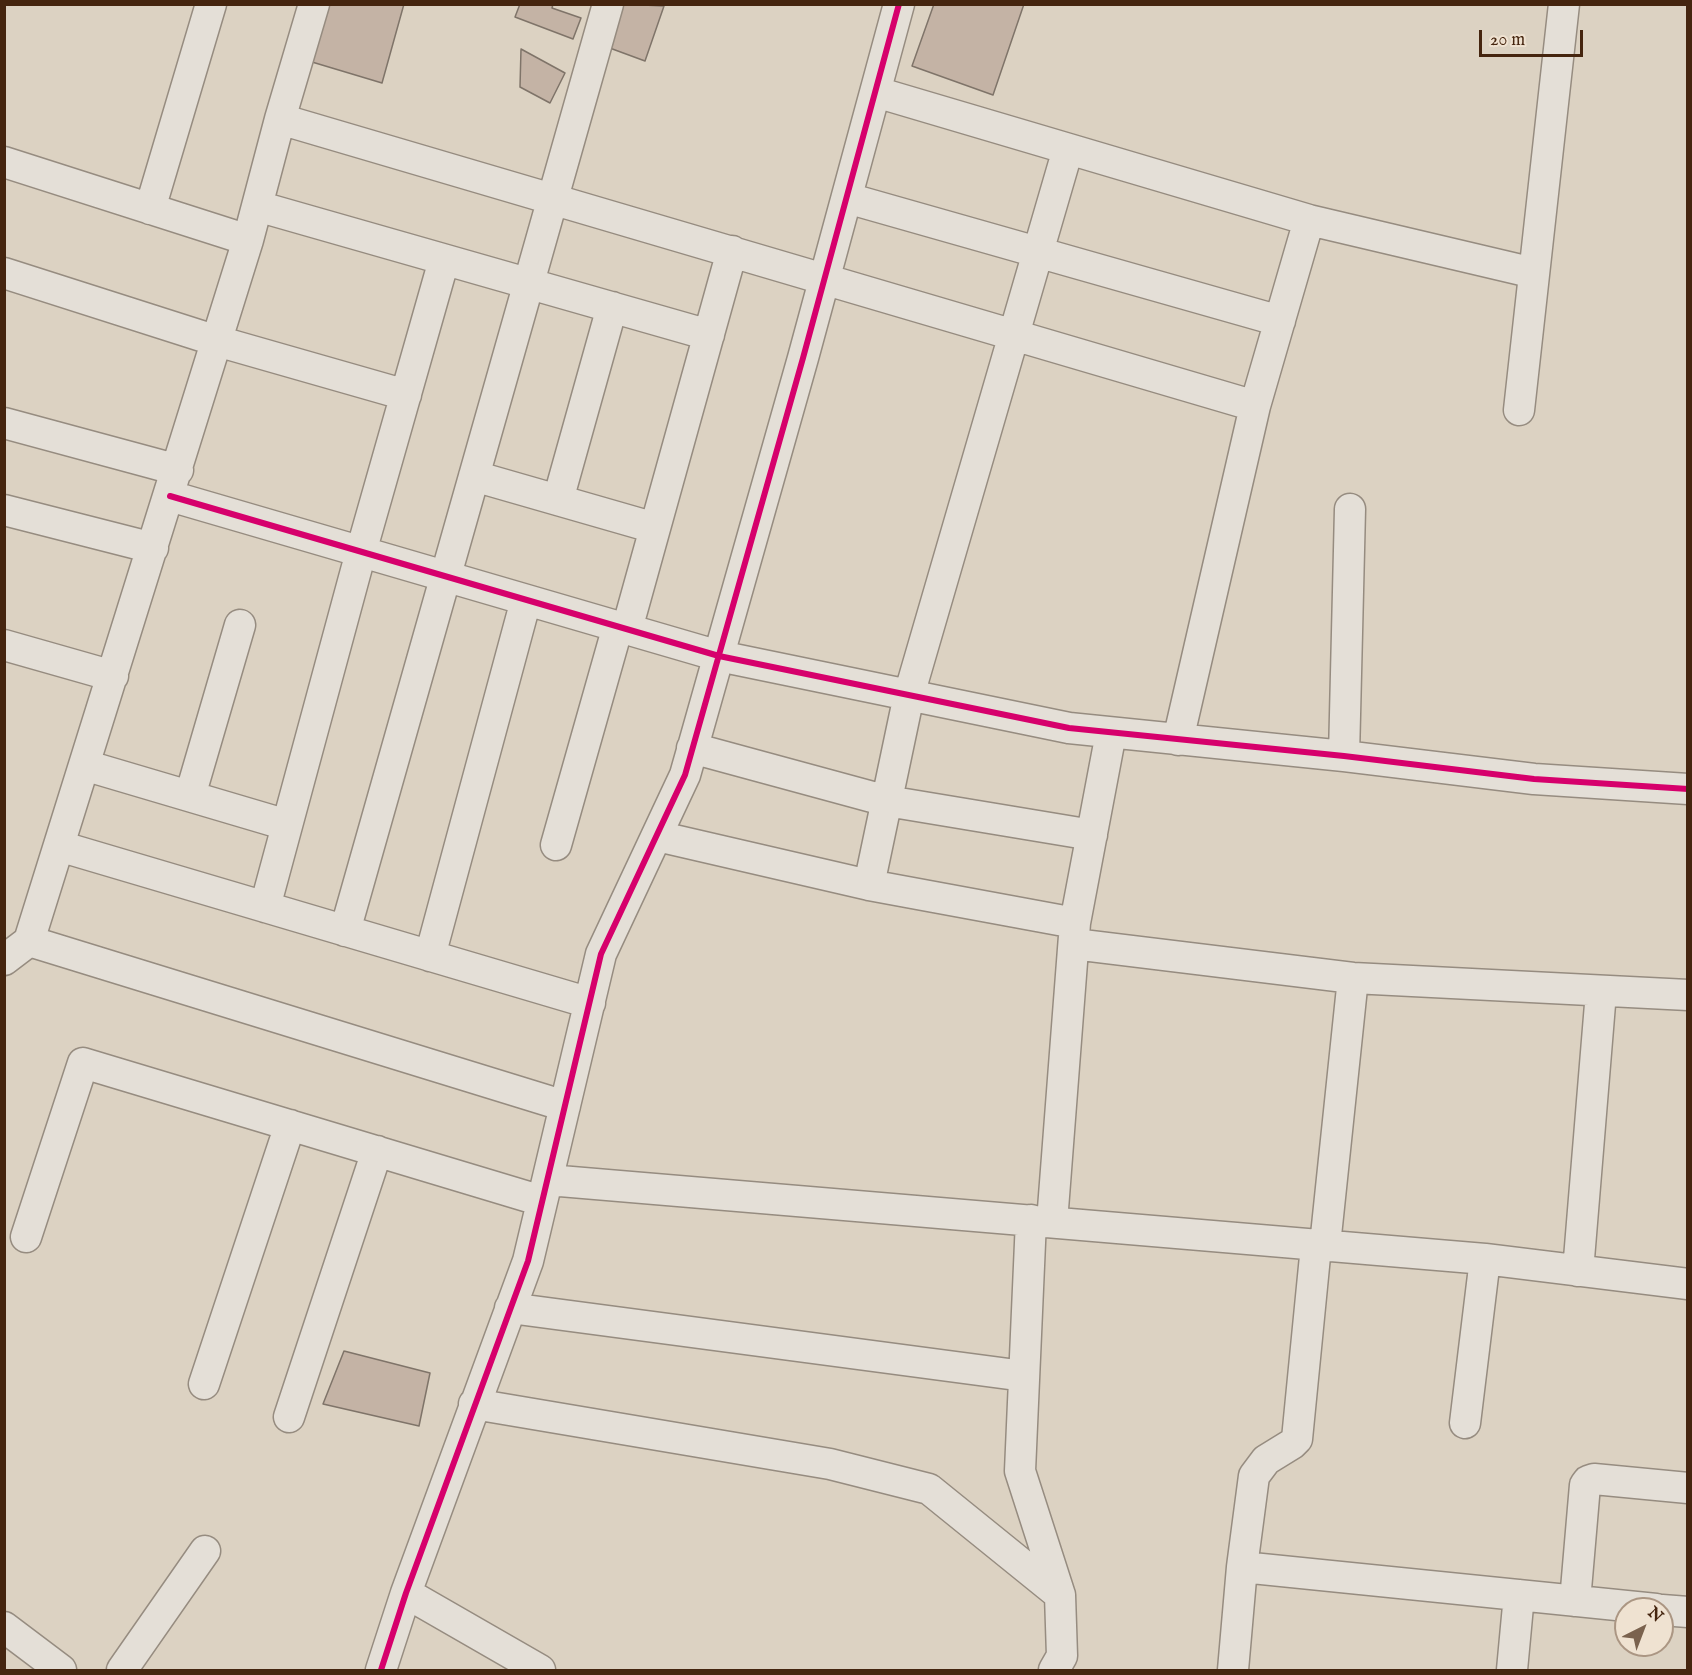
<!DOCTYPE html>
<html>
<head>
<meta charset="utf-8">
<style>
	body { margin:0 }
	#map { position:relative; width:1692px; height:1675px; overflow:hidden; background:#dcd2c2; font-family:"IM FELL English",serif }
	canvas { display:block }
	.frame { position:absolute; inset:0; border:6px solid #45250f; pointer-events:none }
	.north { position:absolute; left:1614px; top:1597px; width:60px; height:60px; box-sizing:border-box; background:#efe2d1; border:2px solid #ab9683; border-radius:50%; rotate:42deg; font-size:16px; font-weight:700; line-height:24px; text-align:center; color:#45250f }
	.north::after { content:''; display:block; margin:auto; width:21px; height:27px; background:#7a624e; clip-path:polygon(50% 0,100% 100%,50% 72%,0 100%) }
	.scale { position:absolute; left:1479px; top:30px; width:104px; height:27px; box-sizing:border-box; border:3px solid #45250f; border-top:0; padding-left:8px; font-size:18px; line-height:21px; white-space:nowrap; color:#45250f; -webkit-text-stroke:4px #efe2d1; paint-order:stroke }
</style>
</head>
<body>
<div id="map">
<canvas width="1692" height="1675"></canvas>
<div class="frame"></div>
<div class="north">N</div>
<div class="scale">20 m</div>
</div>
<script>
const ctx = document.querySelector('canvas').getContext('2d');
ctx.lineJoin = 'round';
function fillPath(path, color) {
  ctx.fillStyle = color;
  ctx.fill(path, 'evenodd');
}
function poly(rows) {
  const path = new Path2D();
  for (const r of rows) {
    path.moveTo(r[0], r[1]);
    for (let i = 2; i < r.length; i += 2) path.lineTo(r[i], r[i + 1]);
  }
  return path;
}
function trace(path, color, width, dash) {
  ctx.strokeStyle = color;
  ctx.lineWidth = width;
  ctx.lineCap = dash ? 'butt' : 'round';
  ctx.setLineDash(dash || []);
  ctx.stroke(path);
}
const building = poly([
	[329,4,404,4,382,83,312,62,329,4],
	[520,4,553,4,552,8,581,18,573,39,515,17,520,4],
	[622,4,664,6,645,61,607,47,622,4],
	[934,4,1024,4,993,95,912,66,934,4],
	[521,49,565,73,550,103,520,87,521,49],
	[344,1351,430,1373,419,1426,323,1404,344,1351]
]);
const minor = poly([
	[876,92,1309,220,1534,273],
	[280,119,1255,406],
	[4,162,248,240],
	[847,198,1280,321],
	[257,206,709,335],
	[150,209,211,4],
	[4,273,217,341,406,395],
	[1519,410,1564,4],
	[4,423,178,470],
	[474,476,655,528],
	[170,496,719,656,1069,728,1344,756,1534,779,1688,789],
	[558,500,612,307],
	[4,510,153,548],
	[627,629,732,251],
	[4,645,113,676],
	[1178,740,1255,406,1309,220],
	[692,748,887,801,1092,835],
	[1344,756,1350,509],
	[84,765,287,825],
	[190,796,240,625],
	[657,836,869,885,1075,923],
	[556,845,618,626],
	[59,846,590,1003],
	[869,885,909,695,1068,149],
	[265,907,361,552,444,260],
	[345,931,608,4],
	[29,941,565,1106],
	[1074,944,1353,978,1688,995],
	[430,956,526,600],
	[4,960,29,941,248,240,280,119,314,4],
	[548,1180,1485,1259,1688,1284],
	[1031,1220,1020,1471,1060,1595],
	[1052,1222,1075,923,1111,733],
	[26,1237,83,1063,542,1201],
	[1325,1245,1353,978],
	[1578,1271,1601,992],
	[510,1308,1024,1376],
	[204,1384,290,1125],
	[474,1404,830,1464,929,1489,1060,1595,1062,1656,1054,1670],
	[289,1417,377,1151],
	[1465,1423,1485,1259],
	[1242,1567,1656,1609],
	[406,1593,540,1670],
	[1575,1601,1585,1485,1588,1481,1594,1479,1688,1488],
	[1662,1610,1688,1612],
	[4,1627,61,1670],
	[122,1670,205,1551],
	[381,1670,406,1593,528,1261,601,954,685,775,803,358,899,4],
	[1233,1670,1242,1567,1254,1476,1266,1460,1292,1444,1297,1439,1316,1246],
	[1512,1670,1519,1595]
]);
const cycleway = poly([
	[170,496,719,656,1069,728,1344,756,1534,779,1688,789],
	[381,1670,406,1593,528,1261,601,954,685,775,803,358,899,4]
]);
fillPath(building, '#c4b3a5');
trace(building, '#7f7469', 1.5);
trace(minor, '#968c80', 33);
trace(minor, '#e4dfd7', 30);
trace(cycleway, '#d6006c', 6);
</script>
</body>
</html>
